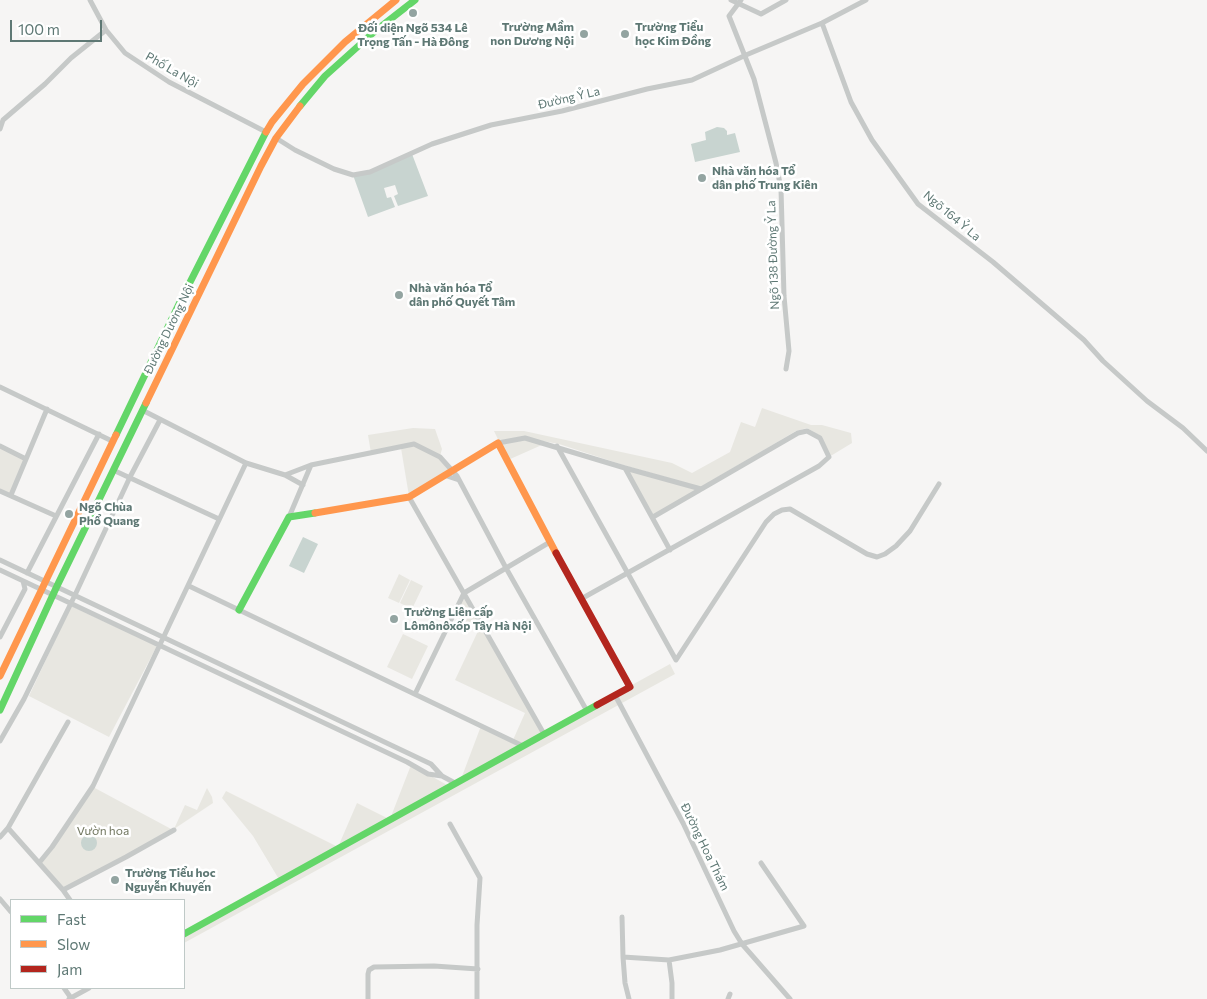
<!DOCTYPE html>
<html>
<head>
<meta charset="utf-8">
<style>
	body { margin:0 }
	#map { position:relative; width:1207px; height:999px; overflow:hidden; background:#f6f5f4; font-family:Commissioner,sans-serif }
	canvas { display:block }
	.legend { position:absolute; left:10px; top:899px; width:175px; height:90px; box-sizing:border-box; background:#fff; border:1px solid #bfc9c7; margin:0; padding:6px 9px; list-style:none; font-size:15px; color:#5e7874 }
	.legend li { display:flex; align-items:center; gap:10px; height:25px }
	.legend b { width:25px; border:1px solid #bfc9c7 }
	.scale { position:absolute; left:10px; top:20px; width:92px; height:22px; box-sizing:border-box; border:2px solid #5e7874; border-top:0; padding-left:6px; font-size:15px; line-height:18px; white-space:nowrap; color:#5e7874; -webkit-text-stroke:4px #fff; paint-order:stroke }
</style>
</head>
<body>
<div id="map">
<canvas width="1207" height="999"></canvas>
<ul class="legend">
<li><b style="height:6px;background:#63d668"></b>Fast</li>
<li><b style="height:6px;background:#ff974d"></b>Slow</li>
<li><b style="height:6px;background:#b3261e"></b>Jam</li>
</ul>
<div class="scale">100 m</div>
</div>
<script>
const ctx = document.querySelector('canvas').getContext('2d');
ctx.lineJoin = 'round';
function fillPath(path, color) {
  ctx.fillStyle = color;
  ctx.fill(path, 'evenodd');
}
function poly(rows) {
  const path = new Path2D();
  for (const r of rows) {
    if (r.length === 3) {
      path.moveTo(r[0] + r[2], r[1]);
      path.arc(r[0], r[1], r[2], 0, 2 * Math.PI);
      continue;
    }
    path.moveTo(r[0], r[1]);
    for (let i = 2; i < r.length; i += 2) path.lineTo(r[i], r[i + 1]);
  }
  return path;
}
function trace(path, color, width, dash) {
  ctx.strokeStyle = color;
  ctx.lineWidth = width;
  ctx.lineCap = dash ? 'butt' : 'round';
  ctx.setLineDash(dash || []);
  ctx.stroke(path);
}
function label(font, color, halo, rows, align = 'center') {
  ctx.font = font + ' Commissioner,sans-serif';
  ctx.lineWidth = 5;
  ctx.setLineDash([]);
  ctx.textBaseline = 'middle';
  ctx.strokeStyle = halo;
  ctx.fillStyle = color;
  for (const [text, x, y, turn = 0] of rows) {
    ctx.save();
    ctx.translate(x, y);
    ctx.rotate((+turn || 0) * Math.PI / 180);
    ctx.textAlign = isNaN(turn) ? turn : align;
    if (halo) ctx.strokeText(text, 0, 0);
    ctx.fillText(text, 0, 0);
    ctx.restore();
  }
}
const green = poly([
	[762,408,811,425,822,425,851,433,852,443,829,457,822,437,807,428,796,431,701,487,626,466,559,444,526,438,544,444,508,460,494,431,524,431,672,463,692,473,730,452,741,422,755,427],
	[413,428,435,429,442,449,440,456,414,444,371,453,368,435],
	[414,445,440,457,452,469,409,496,401,448],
	[0,447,24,460,11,494,0,489],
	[625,469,700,489,653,517],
	[399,574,410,580,399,603,388,598],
	[411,580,423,586,412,609,400,603],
	[464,594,543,734,523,745,513,740,525,713,455,680,479,629,454,616],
	[71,606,157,646,109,737,29,696],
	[403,634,428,646,412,679,387,667],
	[670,664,675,674,184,943,184,934,280,881,253,836,222,798,226,791,338,847],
	[481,726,521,746,461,779],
	[411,765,449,786,390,819],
	[93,787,173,830,63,890,39,863],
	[207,788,212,797,213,803,174,829,185,805,197,810],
	[357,803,389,819,338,847]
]);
const water = poly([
	[717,127,724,128,727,131,727,135,735,133,740,152,695,162,691,144,706,140,705,132],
	[412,154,428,196,398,206,394,196,398,194,395,185,384,188,387,198,391,197,395,207,368,217,353,175,370,173],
	[303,537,318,544,304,573,289,566],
	[89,843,8]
]);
const street = poly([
	[90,0,106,30,125,53,169,82,266,132],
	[731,0,761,14,786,0],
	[741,0,729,16,754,79,776,163,781,189,784,296,789,351,786,369],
	[822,23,851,102,872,140,918,204,993,262,1084,340,1103,361,1147,401,1183,428,1207,451],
	[0,129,3,120,45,84,71,58,106,30],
	[276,138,295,150,334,169,353,175,370,172,432,144,491,125,562,111,647,89,692,80,746,55,822,23,866,0],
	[0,387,112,441],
	[142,410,246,463,285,475,311,465,414,444,440,457,457,476,506,568,587,711],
	[498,443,525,438,625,468,670,550],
	[0,446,26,459],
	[557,446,676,660,766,522,774,514,782,510,790,509,867,554,877,557,885,554,896,546,910,531,939,484],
	[625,468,701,489],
	[113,470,219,519],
	[285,475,303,485],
	[444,475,459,480],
	[0,491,56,516],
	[11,495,47,409],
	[409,497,544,734],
	[289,517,311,465],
	[0,560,431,764,442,776,455,783],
	[0,570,407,762,428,774,442,776],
	[27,573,99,434],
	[189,586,523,746],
	[581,599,819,466,829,457,820,438,807,431,798,433,653,517],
	[0,637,25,589,23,581],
	[415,694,464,593,550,542],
	[615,695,683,823,734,931,742,944,790,999],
	[0,741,24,699,75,595,130,477,160,420],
	[450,824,480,878,477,925,477,999],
	[8,828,63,890,70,900],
	[0,837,8,828,68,722],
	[39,863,52,847,93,786,246,463],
	[63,890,126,857,174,830],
	[0,899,11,912],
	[622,917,623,957,625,983,629,999],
	[623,957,669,960,720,950,804,926,761,863],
	[669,960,672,983,672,999],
	[64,988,71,998],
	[69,999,89,988],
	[368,999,368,974,369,970,374,967,434,966,478,969],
	[728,999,730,994]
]);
const fast = poly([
	[300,106,325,76,374,32,415,0],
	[116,435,179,304,266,132],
	[239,610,289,517,315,513],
	[0,710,57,586,146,403],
	[184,934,597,705]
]);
const slow = poly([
	[266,132,272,122,303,84,345,42,396,0],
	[146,403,261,166,276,138,300,106],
	[315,513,409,497,498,443,556,553],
	[0,676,116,435]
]);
const jam = poly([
	[556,553,630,687,597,705]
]);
const markers = [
	[413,13,5,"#93a4a1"],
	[584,34,5,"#93a4a1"],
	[625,34,5,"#93a4a1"],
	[702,178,5,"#93a4a1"],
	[399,295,5,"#93a4a1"],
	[69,514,5,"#93a4a1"],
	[394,619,5,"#93a4a1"],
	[115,880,5,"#93a4a1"]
];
const poiNames = [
	["Trường Mầm",574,27,"right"],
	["non Dương Nội",574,41,"right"],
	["Trường Tiểu",635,27],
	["học Kim Đồng",635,41],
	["Đối diện Ngõ 534 Lê",413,28,"center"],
	["Trọng Tấn - Hà Đông",413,42,"center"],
	["Nhà văn hóa Tổ",712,171],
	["dân phố Trung Kiên",712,185],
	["Nhà văn hóa Tổ",409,288],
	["dân phố Quyết Tâm",409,302],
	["Ngõ Chùa",79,507],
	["Phổ Quang",79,521],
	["Trường Liên cấp",404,612],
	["Lômônôxốp Tây Hà Nội",404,626],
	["Trường Tiểu học",125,873],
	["Nguyễn Khuyến",125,887]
];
const streetNames = [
	["Phố La Nội",172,70,30],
	["Đường Ỷ La",569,98,-13],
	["Ngõ 164 Ỷ La",952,216,40],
	["Ngõ 138 Đường Ỷ La",773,255,-92],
	["Đường Dương Nội",169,329,-64],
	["Đường Hoa Thám",705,847,64]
];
const parkNames = [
	["Vườn hoa",103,831]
];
fillPath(green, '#e8e7e1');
fillPath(water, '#c8d4d0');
trace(street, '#c6c9c8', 5);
trace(fast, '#63d668', 7);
trace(slow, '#ff974d', 7);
trace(jam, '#b3261e', 7);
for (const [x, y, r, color] of markers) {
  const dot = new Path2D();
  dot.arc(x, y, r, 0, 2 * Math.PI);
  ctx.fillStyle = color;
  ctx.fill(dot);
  trace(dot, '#fff', 2);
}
label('bold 12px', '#5e7874', '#fff', poiNames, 'left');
label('12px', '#5e7874', '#fff', streetNames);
label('12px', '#727760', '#fff', parkNames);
</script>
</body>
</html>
